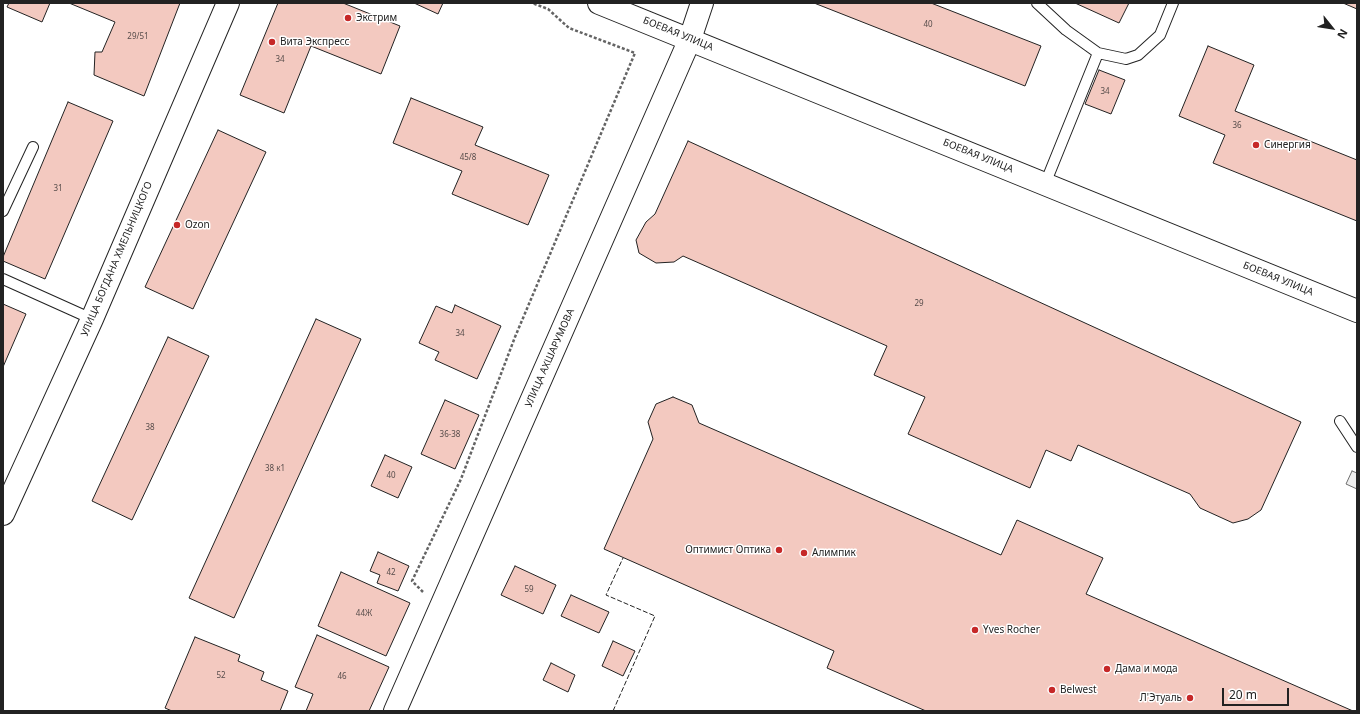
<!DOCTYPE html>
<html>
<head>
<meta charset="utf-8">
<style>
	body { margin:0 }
	#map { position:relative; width:1360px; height:714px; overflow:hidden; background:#fff; font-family:"Noto Sans",sans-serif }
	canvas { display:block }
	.frame { position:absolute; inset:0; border:4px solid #222; pointer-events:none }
	.north { position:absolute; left:1312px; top:8px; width:40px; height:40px; -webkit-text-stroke:3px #fff; paint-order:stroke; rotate:120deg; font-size:11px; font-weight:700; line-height:16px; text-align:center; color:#222 }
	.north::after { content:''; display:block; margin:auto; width:14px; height:18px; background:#222; clip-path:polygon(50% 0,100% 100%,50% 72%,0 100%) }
	.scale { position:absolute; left:1222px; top:688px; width:67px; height:18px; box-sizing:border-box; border:2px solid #222; border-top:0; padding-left:5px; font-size:12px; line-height:14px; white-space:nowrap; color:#222; -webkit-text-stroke:3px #fff; paint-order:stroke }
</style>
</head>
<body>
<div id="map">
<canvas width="1360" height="714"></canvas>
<div class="frame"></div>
<div class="north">N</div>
<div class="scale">20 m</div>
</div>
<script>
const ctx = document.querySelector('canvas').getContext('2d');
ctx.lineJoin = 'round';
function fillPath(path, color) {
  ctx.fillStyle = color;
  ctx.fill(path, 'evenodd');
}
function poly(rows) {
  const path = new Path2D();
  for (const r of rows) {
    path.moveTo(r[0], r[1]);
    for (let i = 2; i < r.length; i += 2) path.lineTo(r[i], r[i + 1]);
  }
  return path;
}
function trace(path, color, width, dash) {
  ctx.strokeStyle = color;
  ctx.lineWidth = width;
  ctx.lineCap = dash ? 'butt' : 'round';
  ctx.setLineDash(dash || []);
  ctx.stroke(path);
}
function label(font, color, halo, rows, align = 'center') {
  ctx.font = font + ' "Noto Sans",sans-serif';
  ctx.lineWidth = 3;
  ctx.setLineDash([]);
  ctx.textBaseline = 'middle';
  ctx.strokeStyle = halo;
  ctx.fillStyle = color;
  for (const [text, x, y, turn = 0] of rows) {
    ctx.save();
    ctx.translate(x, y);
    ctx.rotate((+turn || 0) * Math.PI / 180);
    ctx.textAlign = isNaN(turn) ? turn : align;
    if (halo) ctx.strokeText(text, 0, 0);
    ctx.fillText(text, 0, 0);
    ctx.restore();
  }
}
const green = poly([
	[1352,471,1357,473,1357,489,1346,484,1352,471]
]);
const building = poly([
	[9,3,50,3,42,22,7,7,9,3],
	[69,3,180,3,144,96,94,75,95,52,102,52,115,22,69,3],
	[278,3,343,3,400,26,381,74,311,46,284,113,240,95,278,3],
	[414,3,443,3,438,14,414,3],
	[814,3,931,3,1041,46,1025,86,814,3],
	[1075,3,1129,3,1119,23,1075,3],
	[1343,3,1357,3,1357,9,1343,3],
	[1208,46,1254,65,1235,111,1357,160,1357,221,1213,163,1225,135,1179,116,1208,46],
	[1099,70,1125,80,1111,114,1085,104,1099,70],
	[411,98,483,127,475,145,549,175,528,225,452,194,462,171,393,143,411,98],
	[68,102,113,121,45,279,3,261,3,257,68,102],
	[218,130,266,152,193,309,145,287,218,130],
	[688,141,1301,422,1261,510,1248,519,1233,523,1200,508,1190,494,1078,445,1071,461,1046,450,1030,488,908,434,925,397,874,375,887,346,683,256,674,262,656,263,639,253,636,240,646,222,655,214,688,141],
	[3,304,26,314,3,367,3,304],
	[455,305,501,326,477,379,435,360,439,352,419,343,436,306,452,313,455,305],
	[316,319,361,339,234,618,189,598,316,319],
	[168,337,209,356,132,520,92,501,168,337],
	[673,397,692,405,699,423,1001,555,1017,520,1103,558,1086,594,1353,711,926,711,827,668,834,651,604,549,653,439,648,422,656,404,673,397],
	[445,400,479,415,455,469,421,454,445,400],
	[385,455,412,467,398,498,371,486,385,455],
	[378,552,409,566,398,591,377,583,380,575,370,571,378,552],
	[515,566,556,585,543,614,501,595,515,566],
	[341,572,410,603,386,656,318,626,341,572],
	[571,595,609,612,599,633,561,616,571,595],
	[317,635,389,667,369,711,306,711,313,694,295,687,317,635],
	[195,637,240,655,238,661,264,672,261,680,288,691,280,711,172,711,165,708,195,637],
	[613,641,635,651,623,676,602,666,613,641],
	[551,663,575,675,568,692,543,680,551,663]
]);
const path = poly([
	[423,592,412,581,461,479,515,337,635,53,569,28,548,9,532,3]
]);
const service = poly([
	[1037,3,1066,30,1098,53],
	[1045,184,1098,53,1126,59,1138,55,1160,35,1173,3],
	[3,211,33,147],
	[3,279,92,319],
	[1340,421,1357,447]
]);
const tertiary = poly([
	[395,711,676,71,690,39,702,3]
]);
const secondary = poly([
	[599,3,1357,311],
	[3,514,92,319,228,3]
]);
const fence = poly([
	[613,711,655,616,606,595,623,558]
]);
const markers = [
	[348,18,4,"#c62828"],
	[272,42,4,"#c62828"],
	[1256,145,4,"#c62828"],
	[177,225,4,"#c62828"],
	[779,550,4,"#c62828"],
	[804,553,4,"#c62828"],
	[975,630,4,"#c62828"],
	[1107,669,4,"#c62828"],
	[1052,690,4,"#c62828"],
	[1190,698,4,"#c62828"]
];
const numberNames = [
	["40",928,25],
	["29/51",138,37],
	["34",280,60],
	["34",1105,92],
	["36",1237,126],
	["45/8",468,158],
	["31",58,189],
	["29",919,304],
	["34",460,334],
	["38",150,428],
	["36-38",450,435],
	["38 к1",275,469],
	["40",391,476],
	["42",391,573],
	["59",529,590],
	["44Ж",364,614],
	["52",221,676],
	["46",342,677]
];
const poiNames = [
	["Экстрим",356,18],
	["Вита Экспресс",280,42],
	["Синергия",1264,145],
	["Ozon",185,225],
	["Оптимист Оптика",771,550,"right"],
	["Алимпик",812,553],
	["Yves Rocher",983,630],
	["Дама и мода",1115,669],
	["Belwest",1060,690],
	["Л'Этуаль",1182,698,"right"]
];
const streetNames = [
	["БОЕВАЯ УЛИЦА",678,34,22],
	["БОЕВАЯ УЛИЦА",978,156,22],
	["УЛИЦА БОГДАНА ХМЕЛЬНИЦКОГО",117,259,-67],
	["БОЕВАЯ УЛИЦА",1278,279,22],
	["УЛИЦА АХШАРУМОВА",550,358,-66]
];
fillPath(green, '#eee');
trace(green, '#6f6f6f', 1);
fillPath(building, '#f3c9c0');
trace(building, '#222', 1);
trace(service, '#222', 12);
trace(tertiary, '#222', 24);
trace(secondary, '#222', 24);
trace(path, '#646464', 2.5, [3, 2]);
trace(service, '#fff', 10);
trace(tertiary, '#fff', 22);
trace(secondary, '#fff', 22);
trace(fence, '#222', 1, [5, 2]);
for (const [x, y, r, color] of markers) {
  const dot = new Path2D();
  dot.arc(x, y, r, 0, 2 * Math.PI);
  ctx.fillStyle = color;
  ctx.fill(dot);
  trace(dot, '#fff', 1.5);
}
label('8px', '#564c4a', null, numberNames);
label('10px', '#222', '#fff', poiNames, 'left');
label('10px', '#222', '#fff', streetNames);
</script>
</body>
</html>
